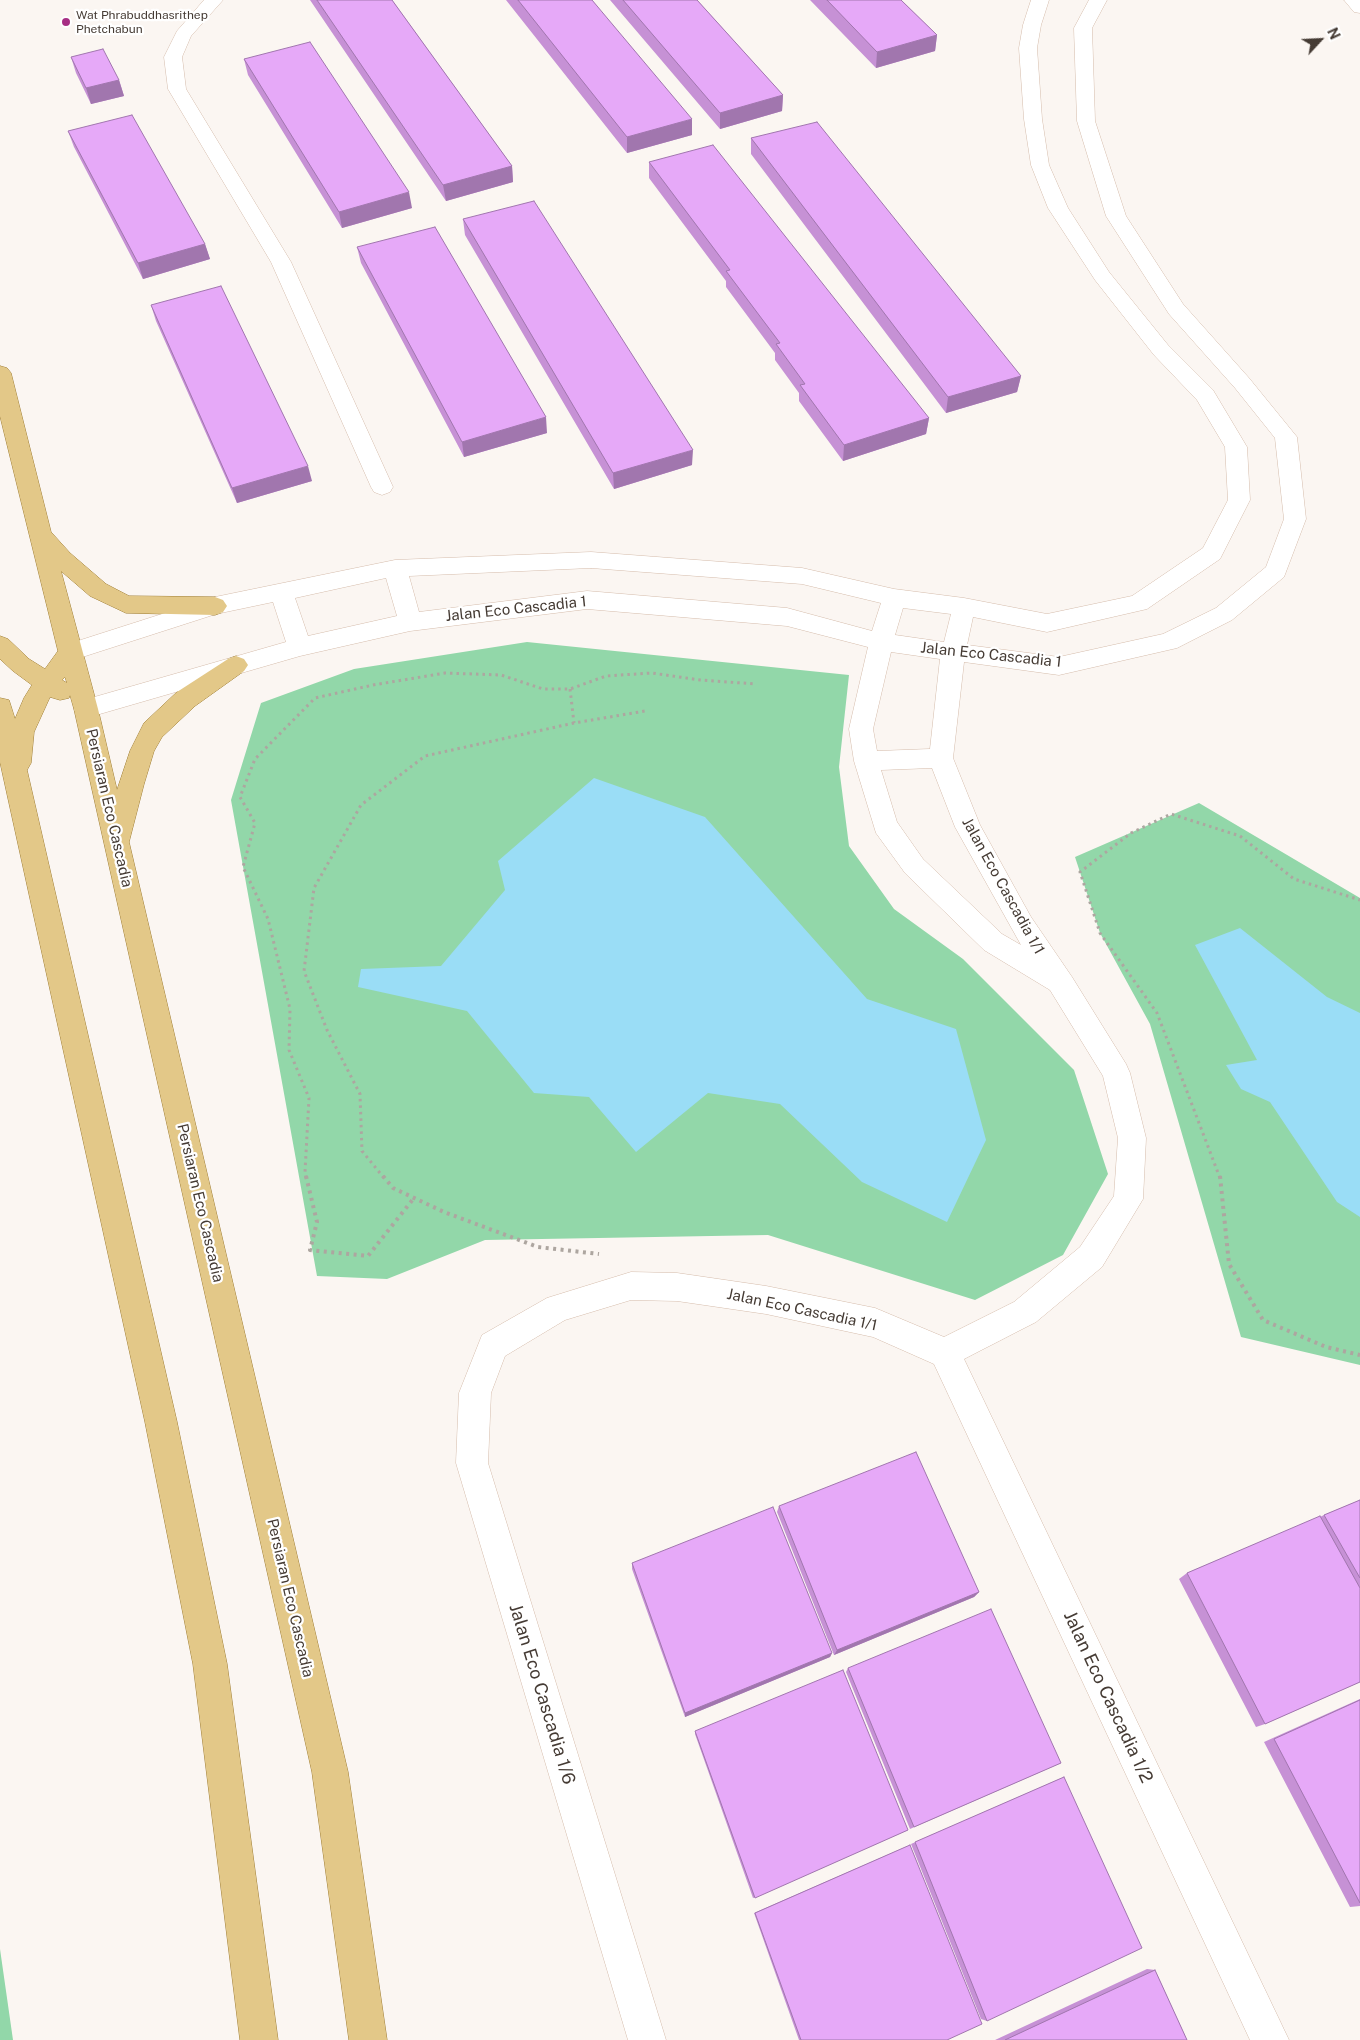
<!DOCTYPE html>
<html>
<head>
<meta charset="utf-8">
<style>
	body { margin:0 }
	#map { position:relative; width:1360px; height:2040px; overflow:hidden; background:#fbf6f2; font-family:"Public Sans",sans-serif }
	canvas { display:block }
	.north { position:absolute; left:1295px; top:15px; width:50px; height:50px; -webkit-text-stroke:4px #fff; paint-order:stroke; rotate:65deg; font-size:14px; font-weight:700; line-height:20px; text-align:center; color:#453b34 }
	.north::after { content:''; display:block; margin:auto; width:18px; height:22px; background:#453b34; clip-path:polygon(50% 0,100% 100%,50% 72%,0 100%) }
</style>
</head>
<body>
<div id="map">
<canvas width="1360" height="2040"></canvas>
<div class="north">N</div>
</div>
<script>
const ctx = document.querySelector('canvas').getContext('2d');
ctx.lineJoin = 'round';
function fillPath(path, color) {
  ctx.fillStyle = color;
  ctx.fill(path, 'evenodd');
}
function poly(rows) {
  const path = new Path2D();
  for (const r of rows) {
    path.moveTo(r[0], r[1]);
    for (let i = 2; i < r.length; i += 2) path.lineTo(r[i], r[i + 1]);
  }
  return path;
}
function trace(path, color, width, dash) {
  ctx.strokeStyle = color;
  ctx.lineWidth = width;
  ctx.lineCap = dash ? 'butt' : 'round';
  ctx.setLineDash(dash || []);
  ctx.stroke(path);
}
function label(font, color, halo, rows, align = 'center') {
  ctx.font = font + ' "Public Sans",sans-serif';
  ctx.lineWidth = 4.5;
  ctx.setLineDash([]);
  ctx.textBaseline = 'middle';
  ctx.strokeStyle = halo;
  ctx.fillStyle = color;
  for (const [text, x, y, turn = 0] of rows) {
    ctx.save();
    ctx.translate(x, y);
    ctx.rotate((+turn || 0) * Math.PI / 180);
    ctx.textAlign = isNaN(turn) ? turn : align;
    if (halo) ctx.strokeText(text, 0, 0);
    ctx.fillText(text, 0, 0);
    ctx.restore();
  }
}
const green = poly([
	[527,642,849,675,839,767,849,846,894,909,963,959,1074,1070,1108,1174,1063,1255,975,1300,768,1235,485,1240,387,1279,317,1276,231,800,261,703,354,669],
	[1199,803,1360,898,1360,1365,1241,1337,1150,1024,1100,933,1075,857],
	[0,1949,13,2040,0,2040]
]);
const water = poly([
	[594,778,705,817,867,999,956,1029,986,1140,947,1222,862,1182,780,1104,708,1093,636,1152,589,1097,534,1093,467,1011,358,987,361,969,441,966,505,890,498,861],
	[1240,928,1327,997,1360,1013,1360,1217,1337,1202,1270,1102,1241,1089,1226,1065,1257,1060,1195,945]
]);
const pathFar1 = poly([
	[570,689,574,723],
	[306,1178,305,1172,309,1098,289,1050,290,1009,268,919,243,867,255,823,240,797,255,759,315,698,373,685,445,673,501,675,543,689,570,689,606,676,652,673,700,680,756,684],
	[384,1178,362,1151,360,1094,327,1030,304,971,314,888,361,805,425,756,574,723,645,711],
	[1220,1178,1157,1013,1100,933,1080,872,1131,833,1171,814,1240,836,1294,879,1360,900]
]);
const path = poly([
	[306,1176,317,1222,310,1250,368,1256,414,1198],
	[383,1176,393,1188,444,1212,538,1247,599,1254],
	[1220,1176,1229,1264,1263,1320,1326,1347,1360,1355]
]);
const minor = poly([
	[204,0,223,0,191,36,182,57,186,89,291,262,393,487,390,492,382,495,374,492,371,487,271,262,168,89,164,57,177,31,204,0],
	[1031,0,1049,0,1041,25,1037,48,1042,119,1049,165,1068,208,1109,272,1168,345,1213,390,1247,447,1250,500,1220,559,1147,609,1047,632,973,617,967,645,1059,657,1163,634,1216,608,1266,567,1284,519,1275,438,1235,388,1169,314,1106,216,1077,121,1074,28,1089,0,1107,0,1092,28,1095,121,1126,216,1183,304,1249,378,1297,437,1306,519,1284,577,1232,620,1177,648,1059,675,964,662,953,758,980,825,1031,917,1072,977,1126,1064,1130,1073,1146,1138,1143,1199,1102,1267,1036,1322,964,1359,1289,2040,1250,2040,934,1364,873,1337,766,1314,677,1301,631,1300,565,1320,505,1356,491,1393,488,1463,666,2040,628,2040,456,1463,459,1393,482,1335,547,1298,631,1272,677,1273,766,1286,875,1308,944,1337,1014,1302,1080,1247,1114,1196,1118,1138,1103,1076,1050,990,984,950,905,873,876,833,854,761,849,729,868,647,787,626,587,609,410,631,300,656,86,718,77,716,74,709,77,702,286,642,273,602,216,614,70,661,62,658,58,652,62,646,215,597,395,560,591,552,802,568,894,589,964,598,1047,614,1132,596,1203,548,1228,500,1225,447,1197,400,1154,355,1095,280,1048,208,1031,165,1024,119,1019,48,1023,25,1031,0],
	[591,568,802,584,881,603,872,631,787,608,587,591,419,612,409,576,591,568],
	[386,578,397,616,308,636,295,598,386,578],
	[903,608,951,614,944,642,895,635,903,608],
	[891,652,940,659,930,749,877,751,873,729,891,652],
	[932,768,955,827,1021,945,1002,934,923,859,897,822,881,770,932,768],
	[1344,0,1360,0,1360,13,1354,12,1344,0]
]);
const primary = poly([
	[0,366,7,368,11,373,51,532,70,553,106,584,129,596,215,597,223,600,227,606,223,612,215,615,126,613,90,596,61,571,98,709,117,790,130,751,144,723,177,692,228,659,236,656,244,659,248,665,244,671,195,706,162,737,154,751,144,784,129,842,348,1772,387,2040,349,2040,312,1772,74,709,70,695,69,698,60,700,50,697,34,732,31,763,27,770,177,1422,227,1664,278,2040,240,2040,193,1664,145,1422,0,762,0,698,9,700,15,719,24,698,32,685,13,671,0,659,0,636,8,639,29,659,45,669,58,651,0,416,0,366],
	[65,677,67,683,62,680,65,677]
]);
const wall = poly([
	[310,0,392,0,512,166,513,182,446,201],
	[506,0,592,0,692,135,627,153],
	[610,0,697,0,783,95,782,111,720,129],
	[810,0,901,0,937,35,935,51,876,68],
	[71,57,119,80,124,96,91,104,76,73],
	[244,59,412,208,342,228,248,75],
	[68,131,205,244,210,259,143,279,74,147],
	[751,138,1021,376,1017,392,946,413,751,154],
	[649,162,929,418,926,434,843,461,799,401,799,393,775,360,775,353,726,287,726,281,649,178],
	[463,219,692,465,614,489,465,235],
	[357,247,547,433,464,457,361,263],
	[151,305,312,481,237,503,156,321],
	[1360,1500,1360,1682,1265,1724,1256,1727,1179,1579,1187,1573,1320,1517,1324,1515],
	[779,1506,979,1592,974,1597,834,1655,777,1512],
	[632,1563,832,1653,830,1657,685,1717,632,1569],
	[848,1668,1061,1763,910,1829,846,1672],
	[1360,1699,1360,1906,1350,1907,1264,1742],
	[695,1731,908,1830,753,1898,695,1734],
	[1064,1777,987,2021,981,2019,911,1844],
	[910,1845,947,2040,799,2040,754,1913],
	[1147,1969,1155,1970,1187,2040,995,2040]
]);
const shadedWall = poly([
	[937,35,935,51,876,68,877,52],
	[119,80,124,96,91,104,86,88],
	[783,95,782,111,720,129,720,113],
	[692,119,692,135,627,153,627,137],
	[512,166,513,182,446,201,443,185],
	[409,192,412,208,342,228,339,212],
	[205,244,210,259,143,279,138,263],
	[1021,376,1017,392,946,413,948,397],
	[546,417,547,433,464,457,462,442],
	[929,418,926,434,843,461,844,445],
	[693,450,692,465,614,489,613,473],
	[308,466,312,481,237,503,232,488],
	[979,1592,974,1597,834,1655,837,1650],
	[832,1653,830,1657,685,1717,685,1713]
]);
const building = poly([
	[317,0,392,0,512,166,443,185,317,0],
	[518,0,592,0,692,119,627,137,518,0],
	[623,0,697,0,783,95,720,113,623,0],
	[827,0,901,0,937,35,877,52,827,0],
	[310,42,409,192,339,212,244,59,310,42],
	[103,49,119,80,86,88,71,57,103,49],
	[132,115,205,244,138,263,68,131,132,115],
	[817,122,1021,376,948,397,751,138,817,122],
	[713,145,929,418,844,445,800,385,805,384,776,344,780,343,726,271,730,270,649,162,713,145],
	[534,201,693,450,613,473,463,219,534,201],
	[435,227,546,417,462,442,357,247,435,227],
	[221,286,308,466,232,488,151,305,221,286],
	[916,1452,979,1592,837,1650,779,1506,916,1452],
	[1360,1500,1360,1578,1324,1515,1360,1500],
	[773,1507,832,1653,685,1713,632,1563,773,1507],
	[1320,1516,1360,1588,1360,1682,1265,1724,1187,1573,1320,1516],
	[991,1609,1061,1763,914,1827,848,1668,991,1609],
	[843,1670,908,1830,755,1898,695,1731,843,1670],
	[1360,1700,1360,1903,1274,1739,1360,1700],
	[1064,1777,1142,1948,987,2021,915,1842,1064,1777],
	[910,1845,982,2024,947,2040,801,2040,755,1913,910,1845],
	[1155,1970,1187,2040,1005,2040,1155,1970]
]);
const markers = [
	[66,22,5,"#a72e84"]
];
const farPoinames = [
	["Wat Phrabuddhasrithep",76,15],
	["Phetchabun",76,29]
];
const streetNames = [
	["Jalan Eco Cascadia 1",516,609,-6],
	["Jalan Eco Cascadia 1",991,655,6],
	["Persiaran Eco Cascadia",109,808,77],
	["Jalan Eco Cascadia 1/1",1003,886,61],
	["Persiaran Eco Cascadia",200,1203,77],
	["Jalan Eco Cascadia 1/1",802,1310,12],
	["Persiaran Eco Cascadia",290,1598,77]
];
const nearStreetnames = [
	["Jalan Eco Cascadia 1/6",542,1694,73],
	["Jalan Eco Cascadia 1/2",1108,1697,65]
];
fillPath(green, '#92d7a9');
fillPath(water, '#9addf6');
trace(minor, '#d5bcab', 1);
trace(primary, '#a07f37', 1);
trace(pathFar1, '#ada6a0', 3, [2.5, 4]);
trace(path, '#ada6a0', 4, [3, 4.5]);
fillPath(minor, '#fff');
fillPath(primary, '#e3c888');
fillPath(wall, '#c691d5');
fillPath(shadedWall, '#a176ae');
fillPath(building, '#e6a9f8');
trace(building, '#a176ae', 1);
for (const [x, y, r, color] of markers) {
  const dot = new Path2D();
  dot.arc(x, y, r, 0, 2 * Math.PI);
  ctx.fillStyle = color;
  ctx.fill(dot);
  trace(dot, '#fff', 2);
}
label('12px', '#453b34', '#fff', farPoinames, 'left');
label('15px', '#453b34', '#fff', streetNames);
label('18px', '#453b34', '#fff', nearStreetnames);
</script>
</body>
</html>
